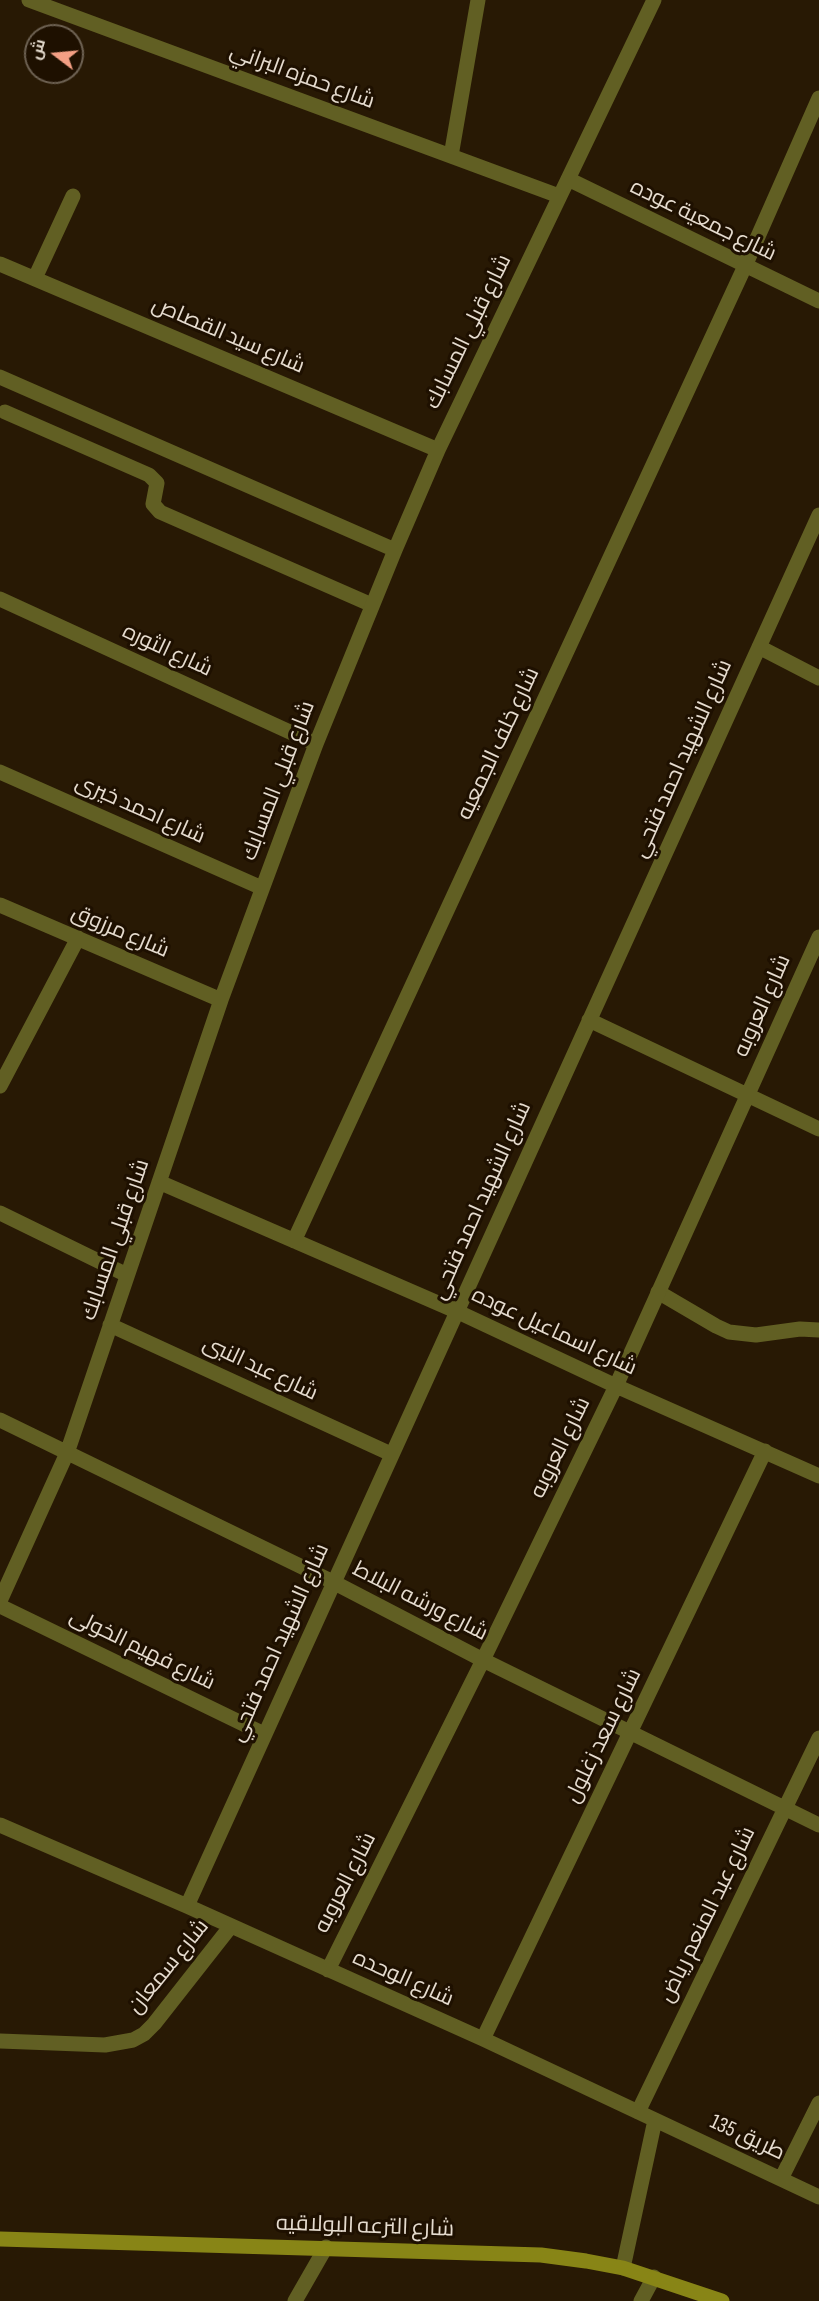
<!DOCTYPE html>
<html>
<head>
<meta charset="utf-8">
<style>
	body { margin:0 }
	#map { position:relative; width:819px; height:2301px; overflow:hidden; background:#281904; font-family:"Sofia Sans Condensed",Cairo,sans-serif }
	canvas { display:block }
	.north { position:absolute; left:24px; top:24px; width:60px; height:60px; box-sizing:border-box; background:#1e1000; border:2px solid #6e6253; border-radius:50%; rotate:286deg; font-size:16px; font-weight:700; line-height:24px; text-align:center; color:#e6dccf }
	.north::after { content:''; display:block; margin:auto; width:21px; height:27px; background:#f39f84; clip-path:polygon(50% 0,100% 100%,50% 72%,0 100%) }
</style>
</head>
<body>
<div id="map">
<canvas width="819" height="2301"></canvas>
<div class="north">ش</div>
</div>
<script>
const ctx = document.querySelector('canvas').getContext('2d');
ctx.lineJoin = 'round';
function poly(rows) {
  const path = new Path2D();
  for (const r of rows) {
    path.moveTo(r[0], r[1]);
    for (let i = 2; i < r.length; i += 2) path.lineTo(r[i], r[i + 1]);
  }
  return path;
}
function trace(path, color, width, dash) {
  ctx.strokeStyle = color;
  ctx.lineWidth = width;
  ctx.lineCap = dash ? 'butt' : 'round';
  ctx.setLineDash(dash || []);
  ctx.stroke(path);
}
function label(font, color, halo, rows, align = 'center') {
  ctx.font = font + ' "Sofia Sans Condensed",Cairo,sans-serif';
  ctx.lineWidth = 6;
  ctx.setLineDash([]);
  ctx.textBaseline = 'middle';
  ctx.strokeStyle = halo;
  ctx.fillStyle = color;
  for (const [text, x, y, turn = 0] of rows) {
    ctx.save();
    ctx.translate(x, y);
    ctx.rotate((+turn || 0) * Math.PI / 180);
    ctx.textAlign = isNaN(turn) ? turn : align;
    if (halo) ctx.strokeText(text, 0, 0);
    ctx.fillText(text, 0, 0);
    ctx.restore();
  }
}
const lane = poly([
	[5,412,149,475,157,483,153,504,160,512,372,605],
	[658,1292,716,1326,729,1332,756,1335,800,1329,819,1330]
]);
const street = poly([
	[29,0,559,196],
	[451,156,478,0],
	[568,179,819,301],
	[0,264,438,450],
	[35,278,73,196],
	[0,377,395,550],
	[0,599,316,744],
	[759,647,819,678],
	[0,772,262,888],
	[0,905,221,1000],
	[589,1020,819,1129],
	[0,1086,78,938],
	[159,1182,456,1311,616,1386,819,1476],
	[0,1213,127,1275],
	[294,1241,745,266,819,98],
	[110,1325,391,1454],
	[0,1420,333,1582,483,1660,819,1825],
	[0,1601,67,1453,221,1000,316,744,395,550,438,450,654,0],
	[0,1606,264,1734],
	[0,1825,187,1906,483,2039,819,2197],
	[187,1906,819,515],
	[328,1970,483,1660,616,1386,819,937],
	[483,2039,765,1451],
	[0,2041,105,2045,133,2040,144,2034,154,2024,231,1926],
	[638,2112,819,1738],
	[781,2179,819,2103],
	[623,2268,655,2120],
	[295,2301,326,2247],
	[641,2301,654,2277]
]);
const secondary = poly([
	[0,2239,541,2255,586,2261,623,2268,722,2301]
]);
const streetNames = [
	["شارع حمزه البراني",302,77,20],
	["شارع جمعية عوده",703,221,26],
	["شارع قبلي المسابك",469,332,-64],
	["شارع سيد القصاص",228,336,23],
	["شارع الثوره",167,651,25],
	["شارع خلف الجمعيه",499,744,-65],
	["شارع الشهيد احمد فتحي",683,759,-66],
	["شارع قبلي المسابك",279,781,-69],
	["شارع احمد خيرى",140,810,24],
	["شارع مرزوق",120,932,23],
	["شارع العروبه",763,1006,-66],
	["شارع الشهيد احمد فتحي",482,1201,-66],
	["شارع قبلي المسابك",116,1240,-71],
	["شارع اسماعيل عوده",554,1332,25],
	["شارع عبد النبى",260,1369,25],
	["شارع العروبه",561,1448,-64],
	["شارع ورشه البلاط",420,1602,27],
	["شارع الشهيد احمد فتحي",280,1643,-66],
	["شارع فهيم الخولى",142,1650,26],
	["شارع سعد زغلول",604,1736,-64],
	["شارع العروبه",346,1883,-63],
	["شارع عبد المنعم رياض",708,1915,-64],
	["شارع سمعان",169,1967,-51],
	["شارع الوحده",403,1979,24],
	["طريق 135",747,2138,25],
	["شارع الترعه البولاقيه",365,2227,2]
];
trace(lane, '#615f23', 15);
trace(street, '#615f23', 15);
trace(secondary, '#888516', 15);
label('22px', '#e6dccf', '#1e1000', streetNames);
</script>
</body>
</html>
